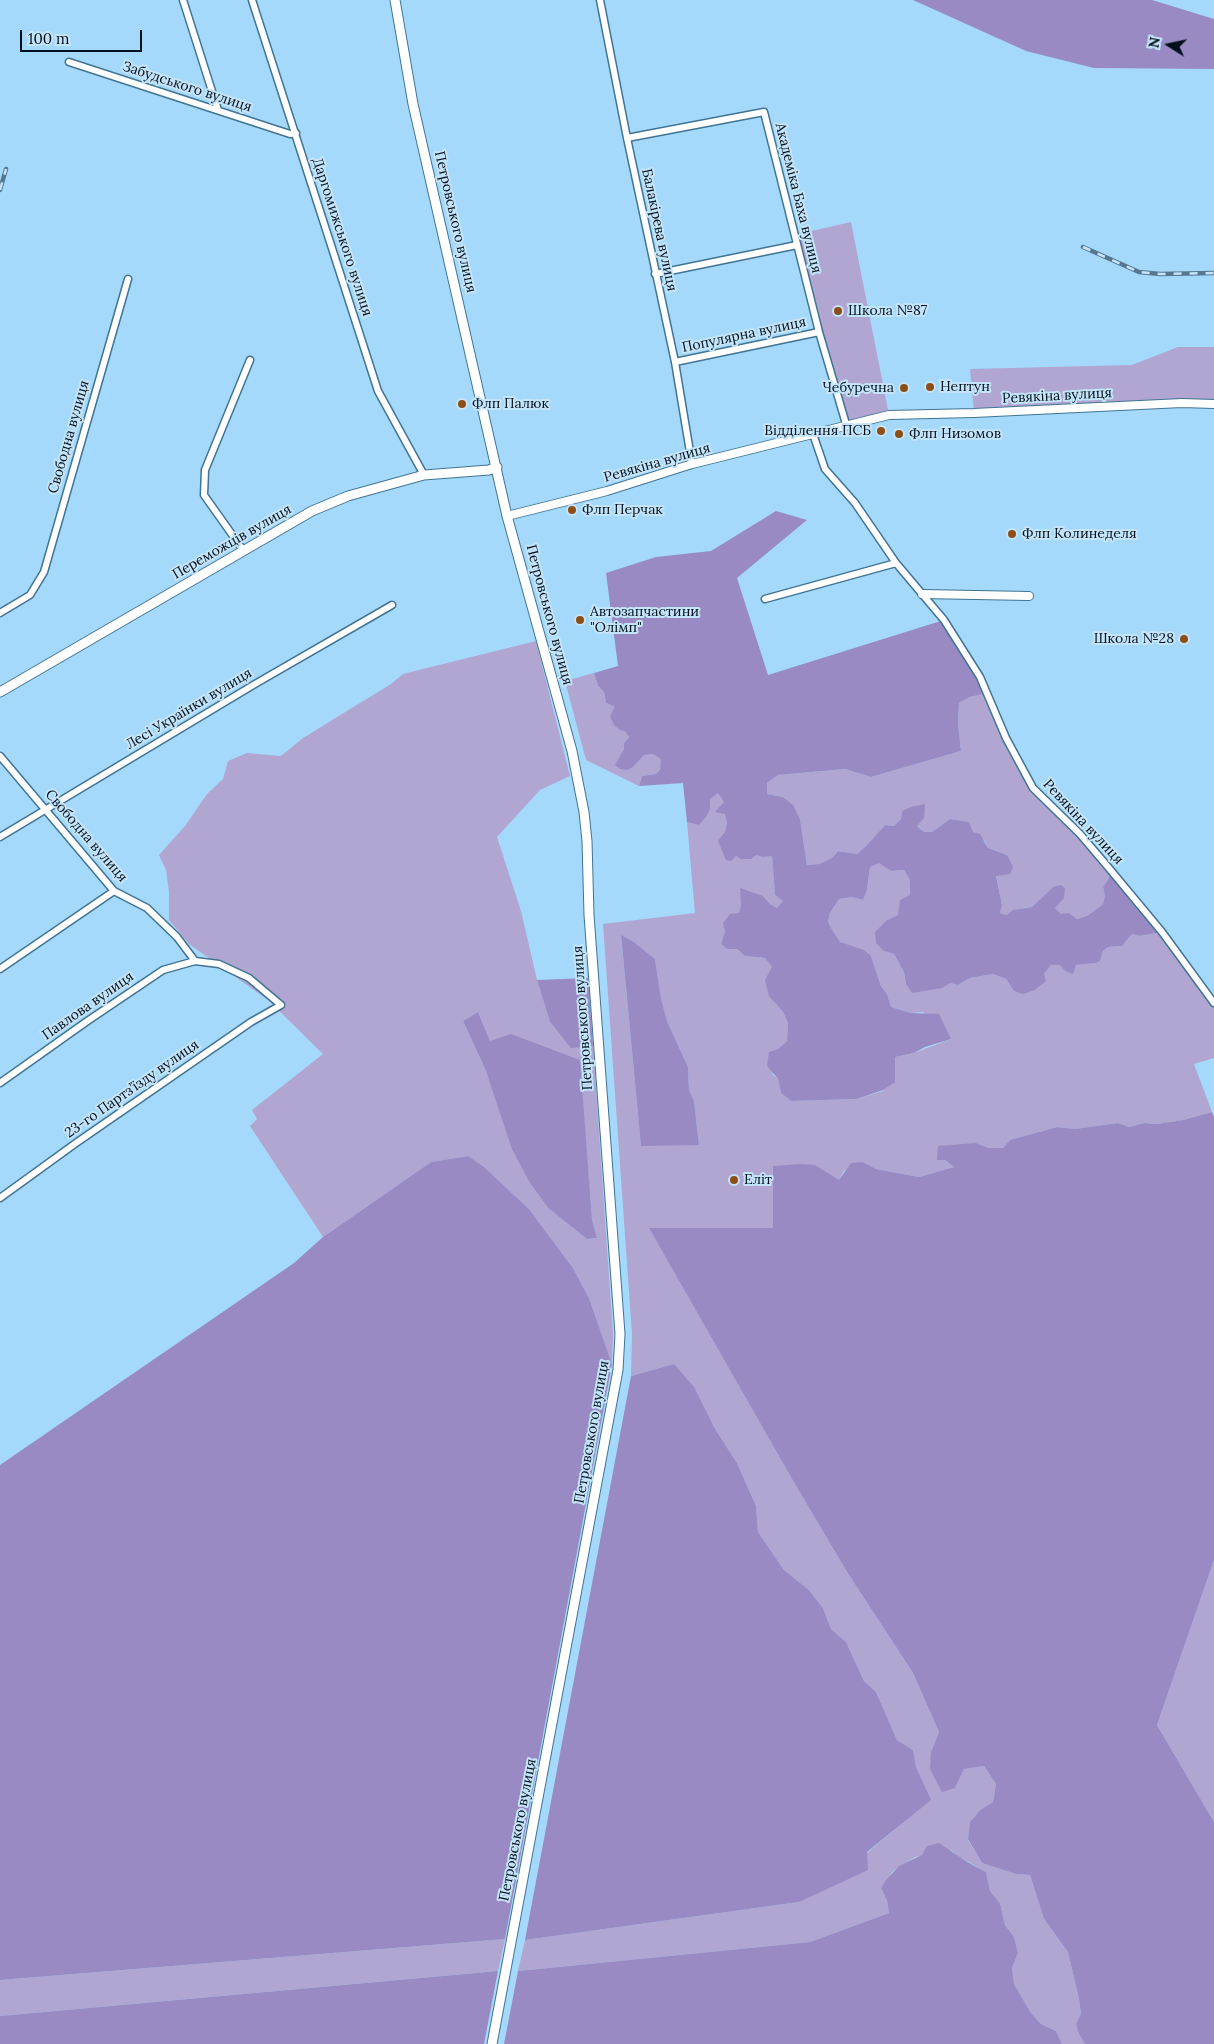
<!DOCTYPE html>
<html>
<head>
<meta charset="utf-8">
<style>
	body { margin:0 }
	#map { position:relative; width:1214px; height:2044px; overflow:hidden; background:#a4d9fc; font-family:Lora,serif }
	canvas { display:block }
	.north { position:absolute; left:1144px; top:20px; width:50px; height:50px; -webkit-text-stroke:4px #c4e4f9; paint-order:stroke; rotate:280deg; font-size:14px; font-weight:700; line-height:20px; text-align:center; color:#000f1b }
	.north::after { content:''; display:block; margin:auto; width:18px; height:22px; background:#000f1b; clip-path:polygon(50% 0,100% 100%,50% 72%,0 100%) }
	.scale { position:absolute; left:20px; top:30px; width:122px; height:22px; box-sizing:border-box; border:2px solid #000f1b; border-top:0; padding-left:6px; font-size:15px; line-height:18px; white-space:nowrap; color:#000f1b; -webkit-text-stroke:4px #c4e4f9; paint-order:stroke }
</style>
</head>
<body>
<div id="map">
<canvas width="1214" height="2044"></canvas>
<div class="north">N</div>
<div class="scale">100 m</div>
</div>
<script>
const ctx = document.querySelector('canvas').getContext('2d');
ctx.lineJoin = 'round';
function fillPath(path, color) {
  ctx.fillStyle = color;
  ctx.fill(path, 'evenodd');
}
function poly(rows) {
  const path = new Path2D();
  for (const r of rows) {
    path.moveTo(r[0], r[1]);
    for (let i = 2; i < r.length; i += 2) path.lineTo(r[i], r[i + 1]);
  }
  return path;
}
function trace(path, color, width, dash) {
  ctx.strokeStyle = color;
  ctx.lineWidth = width;
  ctx.lineCap = dash ? 'butt' : 'round';
  ctx.setLineDash(dash || []);
  ctx.stroke(path);
}
function label(font, color, halo, rows, align = 'center') {
  ctx.font = font + ' Lora,serif';
  ctx.lineWidth = 4;
  ctx.setLineDash([]);
  ctx.textBaseline = 'middle';
  ctx.strokeStyle = halo;
  ctx.fillStyle = color;
  for (const [text, x, y, turn = 0] of rows) {
    ctx.save();
    ctx.translate(x, y);
    ctx.rotate((+turn || 0) * Math.PI / 180);
    ctx.textAlign = isNaN(turn) ? turn : align;
    if (halo) ctx.strokeText(text, 0, 0);
    ctx.fillText(text, 0, 0);
    ctx.restore();
  }
}
const green = poly([
	[851,222,889,415,846,424,794,235],
	[1178,347,1214,347,1214,404,974,413,970,369,1132,365],
	[536,641,570,776,540,790,497,837,521,911,537,980,550,1022,571,1047,593,1046,613,1334,612,1364,589,1298,573,1268,529,1209,483,1166,468,1156,431,1162,323,1237,250,1126,257,1119,252,1110,323,1054,268,1000,189,944,169,920,169,892,166,870,159,855,185,826,207,794,223,779,228,761,247,753,281,756,303,738,391,684,403,674],
	[478,1012,490,1041,586,1145,592,1219,597,1238,587,1239,548,1208,530,1183,486,1071,463,1021],
	[594,673,598,686,604,692,606,703,615,707,629,737,624,743,624,749,619,759,633,767,644,755,653,754,662,759,660,768,656,774,642,776,639,786,586,760,565,681],
	[987,693,1033,788,1108,867,1109,878,1103,887,1105,896,1103,904,1087,916,1077,919,1069,913,1061,915,1055,908,1053,887,1032,907,1023,908,1007,915,1000,913,1002,905,996,875,1007,855,988,848,985,841,973,832,968,822,950,819,932,832,924,832,902,811,901,819,894,826,885,825,866,846,857,854,838,851,832,858,819,864,807,865,800,819,793,806,783,797,767,794,767,783,778,775,847,769,871,777,961,751,958,724,959,703,970,697],
	[718,792,724,802,727,822,725,832,736,856,756,855,762,857,772,855,775,895,784,901,777,908,770,904,763,896,741,904,739,913,725,931,721,944,727,949,737,949,745,956,765,958,772,967,775,1003,783,1012,788,1023,787,1041,778,1049,772,1074,778,1079,781,1093,791,1101,857,1099,883,1091,894,1068,895,1057,914,1053,951,1039,923,1012,911,1013,891,1007,887,994,881,986,871,956,840,942,830,926,828,921,830,913,839,899,852,897,863,900,867,890,870,867,880,862,891,871,904,870,910,880,910,896,898,915,887,920,884,951,894,954,904,972,906,984,950,983,958,985,970,978,993,974,1006,979,1014,991,1044,974,1051,965,1060,964,1065,971,1076,965,1096,963,1100,961,1103,951,1108,947,1122,946,1132,934,1140,936,1162,932,1214,1003,1214,1058,1194,1064,1212,1112,1183,1120,1157,1124,1144,1123,1129,1127,1118,1123,1075,1129,1057,1127,1010,1140,1003,1148,989,1148,976,1143,945,1160,954,1167,919,1177,876,1169,863,1162,844,1171,839,1180,831,1176,773,1166,773,1228,650,1229,792,1479,847,1572,913,1673,939,1732,931,1752,955,1788,964,1769,984,1766,996,1784,993,1802,980,1810,970,1822,968,1840,982,1863,1016,1874,1030,1875,1044,1919,1068,1952,1079,1999,1081,2014,1079,2034,1085,2044,1062,2044,1056,2031,1041,2024,1031,2013,1014,1984,1012,1968,1018,1953,1014,1937,1005,1925,1000,1903,990,1891,986,1872,958,1856,951,1850,915,1857,893,1871,881,1888,887,1901,889,1913,810,1942,518,1971,525,1940,799,1902,867,1853,930,1800,916,1767,913,1750,897,1740,876,1692,864,1681,846,1642,831,1629,823,1608,809,1590,784,1570,758,1532,756,1506,737,1463,674,1364,631,1376,632,1334,603,924,695,913,687,822,699,825,710,799],
	[621,936,634,942,655,959,661,1000,667,1021,688,1067,689,1090,694,1101,699,1145,641,1145],
	[1214,1560,1214,1822,1157,1725],
	[505,1939,498,1971,0,2016,0,1980]
]);
const forest = poly([
	[913,0,1152,0,1214,19,1214,69,1094,68,1026,51],
	[776,511,807,520,737,578,768,675,944,620,987,693,970,697,959,703,958,724,961,751,871,777,846,769,778,775,767,783,767,794,783,797,793,805,800,819,807,865,819,864,832,858,838,851,857,854,866,846,885,825,894,826,901,819,902,811,911,807,925,804,924,818,917,826,924,832,932,832,950,819,969,822,973,832,980,834,988,848,1007,855,1013,867,1010,874,996,876,1002,905,1000,913,1007,915,1013,910,1032,907,1053,887,1061,885,1065,888,1064,898,1055,908,1061,914,1069,913,1077,919,1087,916,1103,904,1105,896,1103,887,1109,878,1108,867,1162,932,1140,936,1132,934,1122,946,1108,947,1103,951,1100,961,1096,963,1076,965,1073,974,1065,971,1060,965,1051,965,1044,974,1046,981,1035,990,1023,994,1014,991,1006,979,993,974,970,978,958,985,950,983,942,988,912,993,906,984,904,972,894,954,884,951,876,943,875,932,887,920,898,915,900,900,910,895,910,880,904,870,891,871,879,863,870,867,867,890,863,900,852,897,839,899,830,913,828,921,830,926,840,942,864,950,871,956,881,986,887,994,891,1007,911,1013,939,1014,951,1039,925,1047,914,1053,895,1057,895,1082,883,1090,857,1099,791,1101,781,1093,778,1079,767,1066,769,1052,778,1049,787,1041,788,1023,783,1012,769,996,765,980,772,967,765,958,745,956,737,949,727,949,721,944,725,931,723,923,730,914,739,913,741,904,740,888,763,896,770,904,777,908,783,901,775,895,772,856,762,857,756,855,751,859,741,859,736,856,731,861,726,860,718,841,725,832,727,823,725,814,715,812,724,802,718,793,710,799,710,809,706,817,699,825,687,822,683,783,639,786,642,776,656,774,660,769,661,759,653,754,644,755,633,767,627,770,620,769,615,765,624,749,624,743,629,737,625,731,620,730,614,725,610,716,615,707,606,703,604,692,598,686,594,673,618,666,606,573,656,557,711,551],
	[621,935,634,942,655,959,661,999,667,1021,688,1067,689,1090,694,1101,699,1145,641,1146],
	[588,978,593,1046,571,1048,550,1022,537,980],
	[478,1012,490,1041,511,1034,580,1060,592,1219,597,1238,587,1239,548,1208,530,1183,512,1149,486,1071,463,1021],
	[1212,1112,1214,1117,1214,1560,1157,1725,1214,1822,1214,2044,1085,2044,1079,2034,1076,2024,1081,2014,1079,1999,1068,1952,1044,1919,1030,1875,1016,1874,982,1863,968,1839,970,1822,980,1810,993,1802,996,1784,984,1766,964,1769,955,1788,942,1792,930,1769,931,1752,939,1732,913,1673,847,1572,792,1479,649,1228,773,1228,773,1166,800,1164,815,1165,839,1180,851,1163,863,1162,876,1169,919,1177,954,1167,945,1160,937,1160,938,1146,976,1143,989,1148,1003,1148,1010,1140,1057,1127,1075,1129,1118,1123,1129,1127,1144,1123,1157,1124,1183,1120],
	[468,1156,483,1166,529,1209,573,1268,589,1298,612,1364,505,1939,0,1980,0,1465,294,1263,323,1237,431,1162],
	[674,1364,694,1387,714,1427,737,1463,756,1506,758,1532,784,1570,809,1590,823,1608,831,1629,846,1642,864,1681,876,1692,897,1740,913,1750,916,1767,931,1800,867,1852,868,1870,799,1902,525,1940,631,1376],
	[939,1843,969,1863,986,1872,990,1891,1000,1903,1005,1925,1014,1937,1018,1953,1012,1968,1014,1984,1031,2013,1041,2024,1056,2031,1062,2044,504,2044,518,1971,810,1942,889,1913,887,1901,881,1888,886,1880,899,1866,922,1855,927,1846],
	[498,1971,484,2044,0,2044,0,2016]
]);
const minor = poly([
	[183,0,218,110],
	[252,0,378,391,424,475],
	[600,0,627,138,675,362,692,464],
	[69,62,290,134,296,133],
	[627,138,764,112,819,332,846,424],
	[655,274,797,245],
	[675,362,819,332],
	[813,434,825,469,855,503,896,563,944,620,980,677,1006,738,1033,788,1080,834,1108,867,1162,932,1214,1003],
	[243,550,204,495,205,470,250,360],
	[765,599,896,563],
	[0,613,30,595,44,572,128,279],
	[0,756,114,891,147,908,177,937,195,961,219,964,249,978,281,1005,251,1022,76,1143,0,1198],
	[0,837,255,684,392,605],
	[0,969,114,891],
	[0,1083,86,1022,163,970,195,961]
]);
const tertiary = poly([
	[507,516,607,491,692,464,889,415,974,413,1182,403,1214,404],
	[922,594,1029,596]
]);
const secondary = poly([
	[395,0,413,104,507,516,572,751,584,812,587,841,589,915,620,1334,618,1370,492,2044],
	[0,692,312,511,348,496,424,475,489,470,497,467]
]);
const rail = poly([
	[0,190,6,169],
	[1083,247,1139,272,1160,274,1214,273]
]);
const markers = [
	[838,311,5,"#8d4e15"],
	[930,387,5,"#8d4e15"],
	[904,388,5,"#8d4e15"],
	[462,404,5,"#8d4e15"],
	[881,431,5,"#8d4e15"],
	[899,434,5,"#8d4e15"],
	[572,510,5,"#8d4e15"],
	[1012,534,5,"#8d4e15"],
	[580,620,5,"#8d4e15"],
	[1184,639,5,"#8d4e15"],
	[734,1180,5,"#8d4e15"]
];
const streetNames = [
	["Забудського вулиця",187,87,18],
	["Академіка Баха вулиця",798,198,76],
	["Петровського вулиця",455,222,77],
	["Балакірева вулиця",659,230,78],
	["Даргомижського вулиця",342,237,72],
	["Популярна вулиця",744,335,-12],
	["Ревякіна вулиця",1057,396,-3],
	["Свободна вулиця",69,437,-74],
	["Ревякіна вулиця",657,463,-16],
	["Переможців вулиця",232,542,-30],
	["Петровського вулиця",549,615,75],
	["Лесі Українки вулиця",189,709,-31],
	["Ревякіна вулиця",1083,822,47],
	["Свободна вулиця",86,836,49],
	["Павлова вулиця",88,1006,-35],
	["Петровського вулиця",583,1018,-94],
	["23-го Партз’їзду вулиця",132,1089,-35],
	["Петровського вулиця",592,1432,-80],
	["Петровського вулиця",518,1830,-79]
];
const poiNames = [
	["Школа №87",848,311],
	["Нептун",940,387],
	["Чебуречна",894,388,"right"],
	["Флп Палюк",472,404],
	["Відділення ПСБ",871,431,"right"],
	["Флп Низомов",909,434],
	["Флп Перчак",582,510],
	["Флп Колинеделя",1022,534],
	["Автозапчастини",590,612],
	["\"Олімп\"",590,628],
	["Школа №28",1174,639,"right"],
	["Еліт",744,1180]
];
fillPath(green, '#b1a5d1');
fillPath(forest, '#9a8ac3');
trace(minor, '#417493', 9);
trace(tertiary, '#417493', 10);
trace(secondary, '#417493', 11);
trace(minor, '#fff', 6);
trace(tertiary, '#fff', 8);
trace(secondary, '#fff', 9);
trace(rail, '#55778f', 4.5);
trace(rail, '#c4e4f9', 2.5, [8]);
for (const [x, y, r, color] of markers) {
  const dot = new Path2D();
  dot.arc(x, y, r, 0, 2 * Math.PI);
  ctx.fillStyle = color;
  ctx.fill(dot);
  trace(dot, '#c4e4f9', 2);
}
label('14px', '#000f1b', '#c4e4f9', streetNames);
label('14px', '#000f1b', '#c4e4f9', poiNames, 'left');
</script>
</body>
</html>
